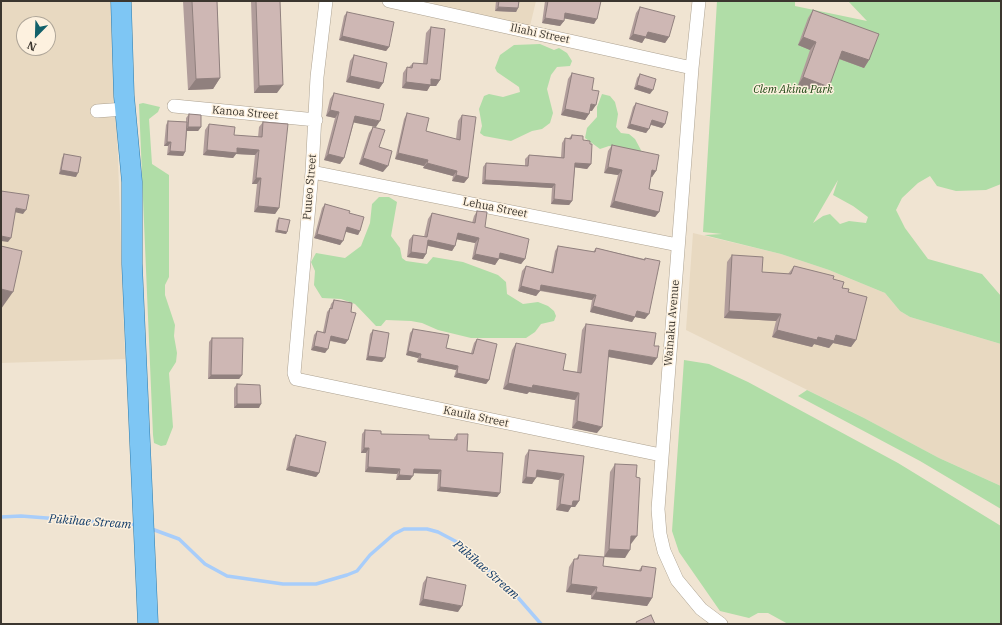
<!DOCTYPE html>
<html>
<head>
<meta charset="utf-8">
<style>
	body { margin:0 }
	#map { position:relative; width:1002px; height:625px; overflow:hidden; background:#f0e4d2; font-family:"IBM Plex Serif",serif }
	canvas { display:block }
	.frame { position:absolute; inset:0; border:2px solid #3b362f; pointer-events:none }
	.north { position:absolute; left:16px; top:16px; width:40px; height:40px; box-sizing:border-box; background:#fdf1df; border:1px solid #afa699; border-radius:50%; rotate:203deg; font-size:11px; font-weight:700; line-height:16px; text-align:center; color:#3b362f }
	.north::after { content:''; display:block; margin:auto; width:14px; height:18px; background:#12616a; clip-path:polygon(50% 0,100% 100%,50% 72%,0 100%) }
</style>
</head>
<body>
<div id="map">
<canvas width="1002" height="625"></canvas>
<div class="frame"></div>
<div class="north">N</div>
</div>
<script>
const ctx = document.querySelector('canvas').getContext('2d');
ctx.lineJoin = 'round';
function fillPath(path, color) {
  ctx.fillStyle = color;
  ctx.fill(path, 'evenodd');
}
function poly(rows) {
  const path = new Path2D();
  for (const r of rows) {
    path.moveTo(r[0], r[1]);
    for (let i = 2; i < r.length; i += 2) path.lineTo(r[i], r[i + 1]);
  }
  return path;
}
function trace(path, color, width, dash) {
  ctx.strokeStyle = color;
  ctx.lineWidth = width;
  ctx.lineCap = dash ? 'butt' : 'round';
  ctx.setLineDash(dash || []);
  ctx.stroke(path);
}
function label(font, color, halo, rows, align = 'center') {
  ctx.font = font + ' "IBM Plex Serif",serif';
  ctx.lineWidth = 3;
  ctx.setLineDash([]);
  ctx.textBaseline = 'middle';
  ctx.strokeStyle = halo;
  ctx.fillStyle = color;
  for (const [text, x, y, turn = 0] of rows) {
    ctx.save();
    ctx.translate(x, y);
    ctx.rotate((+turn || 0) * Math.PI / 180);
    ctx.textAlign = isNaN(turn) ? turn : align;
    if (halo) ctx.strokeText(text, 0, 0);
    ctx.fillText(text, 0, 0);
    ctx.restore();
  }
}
const built = poly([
	[1,1,111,1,117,130,125,359,1,363],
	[24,24,48,24,48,48,24,48],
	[434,1,536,1,530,26,433,5],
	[693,233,781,254,829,270,885,293,900,311,910,317,1001,344,1001,486,939,458,864,418,686,330]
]);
const green = poly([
	[717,1,795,1,795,6,867,21,848,1,1001,1,1001,184,986,190,956,191,937,186,930,176,918,183,902,198,896,210,905,228,928,259,982,274,1001,296,1001,344,910,317,900,311,885,293,829,270,781,254,704,235,722,234,703,232],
	[838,180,833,195,853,206,868,217,866,223,849,221,840,224,830,214,823,216,813,223],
	[540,44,554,50,559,48,567,53,572,61,570,66,557,67,551,75,547,89,553,113,550,123,542,129,532,131,511,141,484,136,480,133,482,126,479,109,484,96,489,94,503,97,520,92,519,87,497,72,495,68,500,55,514,45],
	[602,94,610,96,615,102,618,114,616,127,621,133,629,134,635,139,642,152,609,146,600,149,585,138,587,128,597,117,597,107],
	[143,103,160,107,158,112,149,119,152,164,169,175,169,277,165,285,165,295,175,325,174,336,177,353,176,362,169,373,173,427,166,445,161,446,154,443,153,435,139,104],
	[379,197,389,197,397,202,391,236,400,248,402,258,406,261,427,264,433,257,463,262,498,275,506,282,507,294,523,304,538,302,548,306,554,311,556,316,554,321,541,324,535,332,526,338,471,338,438,330,422,323,411,321,386,320,381,326,376,326,355,304,341,299,322,298,314,285,315,271,311,262,316,253,345,258,361,246,370,223,372,204],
	[684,360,709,364,748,382,898,463,1001,526,1001,624,788,624,768,613,758,613,749,618,720,611,679,552,672,531],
	[807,390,864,418,939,458,1001,486,1001,509,920,461,798,396]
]);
const stream = poly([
	[1,517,21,516,137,525],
	[149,528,179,539,205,564,227,576,283,584,316,584,347,575,357,571,370,555,394,534,404,529,427,529,438,532,457,542,514,593,541,624]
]);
const street = poly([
	[326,1,317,77,312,172,294,373,296,379,661,455],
	[389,1,692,68],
	[699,1,692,68,658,509,660,534,664,551,677,580,701,609,721,624],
	[174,106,316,120],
	[97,111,125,109],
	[312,172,678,245]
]);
const primary = poly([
	[121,1,124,96,132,182,132,264,148,624]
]);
const wall = poly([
	[183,1,217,1,220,78,213,89,188,90],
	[251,1,280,1,277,93,254,93],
	[496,1,519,1,518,8,516,12,495,11],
	[545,1,601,1,594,24,564,18,564,21,560,26,542,23],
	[640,7,669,37,665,43,645,38,642,43,629,39,636,13],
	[813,10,869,60,864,68,839,59,823,94,798,85,810,50,798,45,808,18],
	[347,12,389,47,386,51,339,40,344,16],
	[431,27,440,80,436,86,430,86,427,91,402,88,403,73,407,67,409,67,413,63,423,64,426,33],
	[354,55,383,83,379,89,346,82,350,61],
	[572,73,592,90,592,111,590,111,589,114,585,120,561,115,568,79],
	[640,74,650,94,634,89,637,78],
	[334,93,376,127,354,122,344,158,340,164,324,160,335,118,326,116,330,99],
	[636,103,665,124,662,128,651,125,646,133,627,128,633,107],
	[407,113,426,131,456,139,458,121,462,115,468,178,464,183,452,181,453,176,423,168,424,166,395,159,404,119],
	[189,114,201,127,198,131,187,131,185,152,183,156,167,155,168,146,164,146,166,125,168,121,186,122,186,118],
	[263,122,279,208,275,214,254,212,257,184,252,184,255,155,236,154,233,158,203,155,205,130,209,124,234,135,258,137,259,127],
	[373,127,379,147,383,172,359,164,369,133],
	[572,135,590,144,591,164,587,169,575,167,572,201,569,205,551,204,552,188,482,184,483,167,486,163,525,166,525,159,529,155,561,157,562,143,565,138,569,138],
	[612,145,656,171,652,177,651,176,649,189,659,212,655,217,610,207,618,175,604,173,608,151],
	[64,154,76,177,59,174,62,158],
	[325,204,349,213,360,231,358,235,346,232,340,245,314,238,322,208],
	[477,211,485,227,525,259,521,264,499,258,495,265,472,259,475,243,457,239,455,246,452,251,428,246,426,254,423,259,407,257,409,240,413,235,424,237,428,219,432,213,472,223,474,216],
	[279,218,287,232,286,234,275,232,277,220],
	[558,246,593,252,596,248,644,259,645,258,645,319,635,317,632,322,590,312,592,300,540,291,536,296,518,291,522,271,526,266,551,272,555,251],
	[732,255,762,272,788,274,794,266,833,279,848,292,856,340,851,347,833,343,829,348,814,344,812,347,772,337,776,321,724,318,727,262],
	[334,300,351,312,348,340,345,344,330,341,325,353,311,350,314,335,317,331,323,332,327,312,330,308,331,304],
	[586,324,652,365,608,357,597,433,572,428,575,400,529,392,527,394,503,389,512,350,516,343,563,370,577,372,582,330],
	[413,329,446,348,471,353,474,343,477,339,489,380,486,384,454,377,456,370,417,362,418,358,406,355,410,333],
	[373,330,382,362,366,360,370,334],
	[212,338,242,375,239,379,208,379,209,342],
	[237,384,259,408,234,408,234,388],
	[365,430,381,434,429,439,454,440,454,438,457,434,467,451,500,493,497,497,437,491,438,474,413,473,410,480,396,480,397,474,365,472,366,453,361,453,362,434],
	[296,435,319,473,316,477,286,470,293,439],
	[529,450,584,456,579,501,575,507,571,507,568,512,556,510,559,480,536,477,532,484,522,483,525,456],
	[615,464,631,544,630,544,625,558,604,557,610,472],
	[579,555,603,566,639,570,642,566,652,598,647,606,591,599,591,595,566,592,569,567,574,559,576,559],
	[427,577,458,612,419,605,423,583]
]);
const shadedWall = poly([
	[498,7,518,8,516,12,495,11],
	[565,13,597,19,594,24,562,18],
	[545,18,564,21,560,26,542,23],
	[648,32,669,37,665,43,645,38,642,43,629,39,633,34],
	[342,36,389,47,386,51,339,40],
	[803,37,816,42,810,50,798,45],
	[842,51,869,60,864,68,837,58],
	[350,76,383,83,379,89,346,82],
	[803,77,829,87,823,94,798,85],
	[220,78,213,89,188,90,196,79],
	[431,79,440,80,436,86,430,86,427,91,402,88,406,82],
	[283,85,277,93,254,93,259,86],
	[637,85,653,90,650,94,634,89],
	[591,104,596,105,592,111,587,110],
	[565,109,589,114,585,120,561,115],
	[330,110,339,112,335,118,326,116],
	[355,116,380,121,376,127,351,122],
	[652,120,665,124,662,128,649,124],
	[630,124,649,129,646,133,627,128],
	[188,127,201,127,198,131,185,131],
	[167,142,171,142,168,146,164,146],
	[237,148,259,150,255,155,236,154,233,158,203,155,207,150],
	[170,151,185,152,183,156,167,155],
	[398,153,428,160,424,166,395,159],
	[328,154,344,158,340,164,324,160],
	[363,158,388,166,383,172,359,164],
	[427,163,457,171,453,176,423,168],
	[575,163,591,164,587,169,572,167],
	[608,167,622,170,618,175,604,173],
	[61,170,78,173,76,177,59,174],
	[652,170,656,171,652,177,648,176],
	[456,175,468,178,464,183,452,181],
	[256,178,261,178,257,184,252,184],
	[485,180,555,184,552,188,482,184],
	[554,199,572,201,569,205,551,204],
	[614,201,659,212,655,217,610,207],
	[258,206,279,208,275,214,254,212],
	[16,208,26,210,23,214,14,212],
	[347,227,360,231,358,235,344,231],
	[277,230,287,232,286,234,275,232],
	[458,233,479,238,475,243,455,239],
	[317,234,343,241,340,245,314,238],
	[1,236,11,238,8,242,1,241],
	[428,240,455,246,452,251,425,245],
	[411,252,426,254,423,259,407,257],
	[500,253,525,259,521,264,497,258],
	[475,254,499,259,495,265,472,259],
	[541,285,596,295,592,300,538,290,540,291,536,296,518,291,521,286],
	[1,289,13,292,1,309],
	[593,306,637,311,649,314,645,319,635,317,632,322,590,312],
	[729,311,781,314,776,321,724,318],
	[777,330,818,337,836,335,856,340,851,347,833,343,829,348,814,344,812,347,772,337],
	[331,336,348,340,345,344,328,340],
	[314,346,328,349,325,353,311,350],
	[609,350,657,358,652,365,604,356],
	[408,351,421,354,418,358,406,355],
	[368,356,385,358,382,362,366,360],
	[420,358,458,366,456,370,417,362],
	[457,373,489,380,486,384,454,377],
	[211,375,242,375,239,379,208,379],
	[508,383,533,385,579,393,575,400,529,392,527,394,503,389],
	[237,404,261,404,259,408,234,408],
	[577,421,602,427,597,433,572,428],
	[364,448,369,448,366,453,361,453],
	[289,466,319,473,316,477,286,470],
	[368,467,400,469,397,474,365,472],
	[414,469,441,470,438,474,410,473],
	[537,470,564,474,559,480,533,476],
	[399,475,413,476,410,480,396,480],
	[526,477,536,478,532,484,522,483],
	[440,487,500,493,497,497,437,491],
	[573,501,579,501,575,507,571,507,568,512,556,510,560,504],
	[631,536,637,536,631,544,625,544],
	[609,549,630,550,625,558,604,557],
	[571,584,597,587,591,595,566,592],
	[596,592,652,598,647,606,591,599],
	[423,599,462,606,458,612,419,605]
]);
const building = poly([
	[192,1,217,1,220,78,196,79,192,1],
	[256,1,280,1,283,85,259,86,256,1],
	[499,1,519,1,518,8,498,7,499,1],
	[548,1,601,1,597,19,565,13,564,21,545,18,548,1],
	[640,7,675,16,669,37,648,32,646,37,633,34,640,7],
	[813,10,879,34,869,60,842,51,829,87,803,77,816,42,803,37,813,10],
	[347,12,394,22,389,47,342,36,347,12],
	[431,27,445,29,440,80,431,79,431,85,406,82,407,67,412,68,413,63,427,64,431,27],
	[354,55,387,63,383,83,350,76,354,55],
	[572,73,594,78,592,90,599,91,596,105,591,104,589,114,565,109,572,73],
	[640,74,656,79,653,90,637,85,640,74],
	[334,93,384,104,380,121,355,116,344,158,328,154,339,112,330,110,334,93],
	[636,103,668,112,665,124,652,120,649,129,630,124,636,103],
	[407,113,429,118,426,131,460,140,462,115,476,117,468,178,456,175,457,171,427,163,428,160,398,153,407,113],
	[189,114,201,115,201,127,188,127,189,114],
	[168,121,187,122,185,152,170,151,171,142,167,142,168,121],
	[263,122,288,124,279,208,258,206,261,178,256,178,259,150,237,148,237,153,207,150,209,124,235,127,234,135,262,137,263,122],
	[373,127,385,130,379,147,392,151,388,166,363,158,373,127],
	[572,135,583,136,583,140,590,141,590,144,592,144,591,164,575,163,572,201,554,199,555,184,485,180,486,163,528,166,529,155,564,158,565,138,571,139,572,135],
	[612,145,659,155,656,171,652,170,649,189,663,192,659,212,614,201,622,170,608,167,612,145],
	[64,154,81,157,78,173,61,170,64,154],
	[1,191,29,195,26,210,16,208,11,238,1,236,1,191],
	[325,204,350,211,349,213,364,217,360,231,347,227,343,241,317,234,325,204],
	[477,211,487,212,485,227,529,239,525,259,500,253,499,259,475,254,479,238,458,233,455,246,428,240,426,254,411,252,413,235,427,237,432,213,475,223,477,211],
	[279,218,290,220,287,232,277,230,279,218],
	[1,246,22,251,13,292,1,289,1,246],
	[558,246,595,252,596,248,645,260,645,258,660,261,649,314,637,311,635,317,593,306,596,295,541,285,540,291,521,286,526,266,553,273,558,246],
	[732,255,763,257,762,272,791,274,794,266,834,276,833,279,844,282,842,288,849,289,848,292,867,297,856,340,836,335,834,341,818,337,817,340,777,330,781,314,729,311,732,255],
	[334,300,352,303,351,312,356,313,348,340,331,336,328,349,314,346,317,331,325,333,330,308,332,309,334,300],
	[586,324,656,333,654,346,659,346,657,358,609,350,602,427,577,421,579,393,533,385,532,388,508,383,516,343,566,354,563,370,581,373,586,324],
	[413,329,449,335,446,348,473,354,477,339,497,344,489,380,457,373,458,366,420,358,421,354,408,351,413,329],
	[373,330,389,333,385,358,368,356,373,330],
	[212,338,243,338,242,375,211,375,212,338],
	[237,384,260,385,261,404,237,404,237,384],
	[365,430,381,431,381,434,429,435,429,439,457,440,457,434,468,434,467,451,503,453,500,493,440,487,441,470,414,469,413,476,399,475,400,469,368,467,369,448,364,448,365,430],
	[296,435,326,442,319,473,289,466,296,435],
	[529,450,584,456,579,501,573,501,572,506,560,504,564,474,537,470,536,478,526,477,529,450],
	[615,464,637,465,636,477,640,478,637,536,631,536,630,550,609,549,615,464],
	[579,555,604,557,603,566,641,571,642,566,656,568,652,598,596,592,597,587,571,584,574,559,578,559,579,555],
	[427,577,466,585,462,606,423,599,427,577],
	[651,615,655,624,637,624,636,622,651,615]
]);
const streetNames = [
	["Iliahi Street",540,34,12],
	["Kanoa Street",245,113,5],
	["Puueo Street",310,187,-85],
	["Lehua Street",495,208,11],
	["Wainaku Avenue",672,323,-85],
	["Kauila Street",476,417,12]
];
const parkNames = [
	["Clem Akina Park",793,90]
];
const waterNames = [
	["Pūkīhae Stream",90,522,4],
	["Pūkīhae Stream",486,570,41]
];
fillPath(built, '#e8d9c1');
fillPath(green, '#b0dda7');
trace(stream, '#a8cdfa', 3.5);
trace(street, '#ada291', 14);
trace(primary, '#2f7baa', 21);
trace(street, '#fff', 13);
trace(primary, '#7ec6f4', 20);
fillPath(wall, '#b19d9b');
fillPath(shadedWall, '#90807e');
fillPath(building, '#ceb7b4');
trace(building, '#90807e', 1);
label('11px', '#3b362f', '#fdf1df', streetNames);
label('italic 11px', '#1c4612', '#fdf1df', parkNames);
label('italic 12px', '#103a68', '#fdf1df', waterNames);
</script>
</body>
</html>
